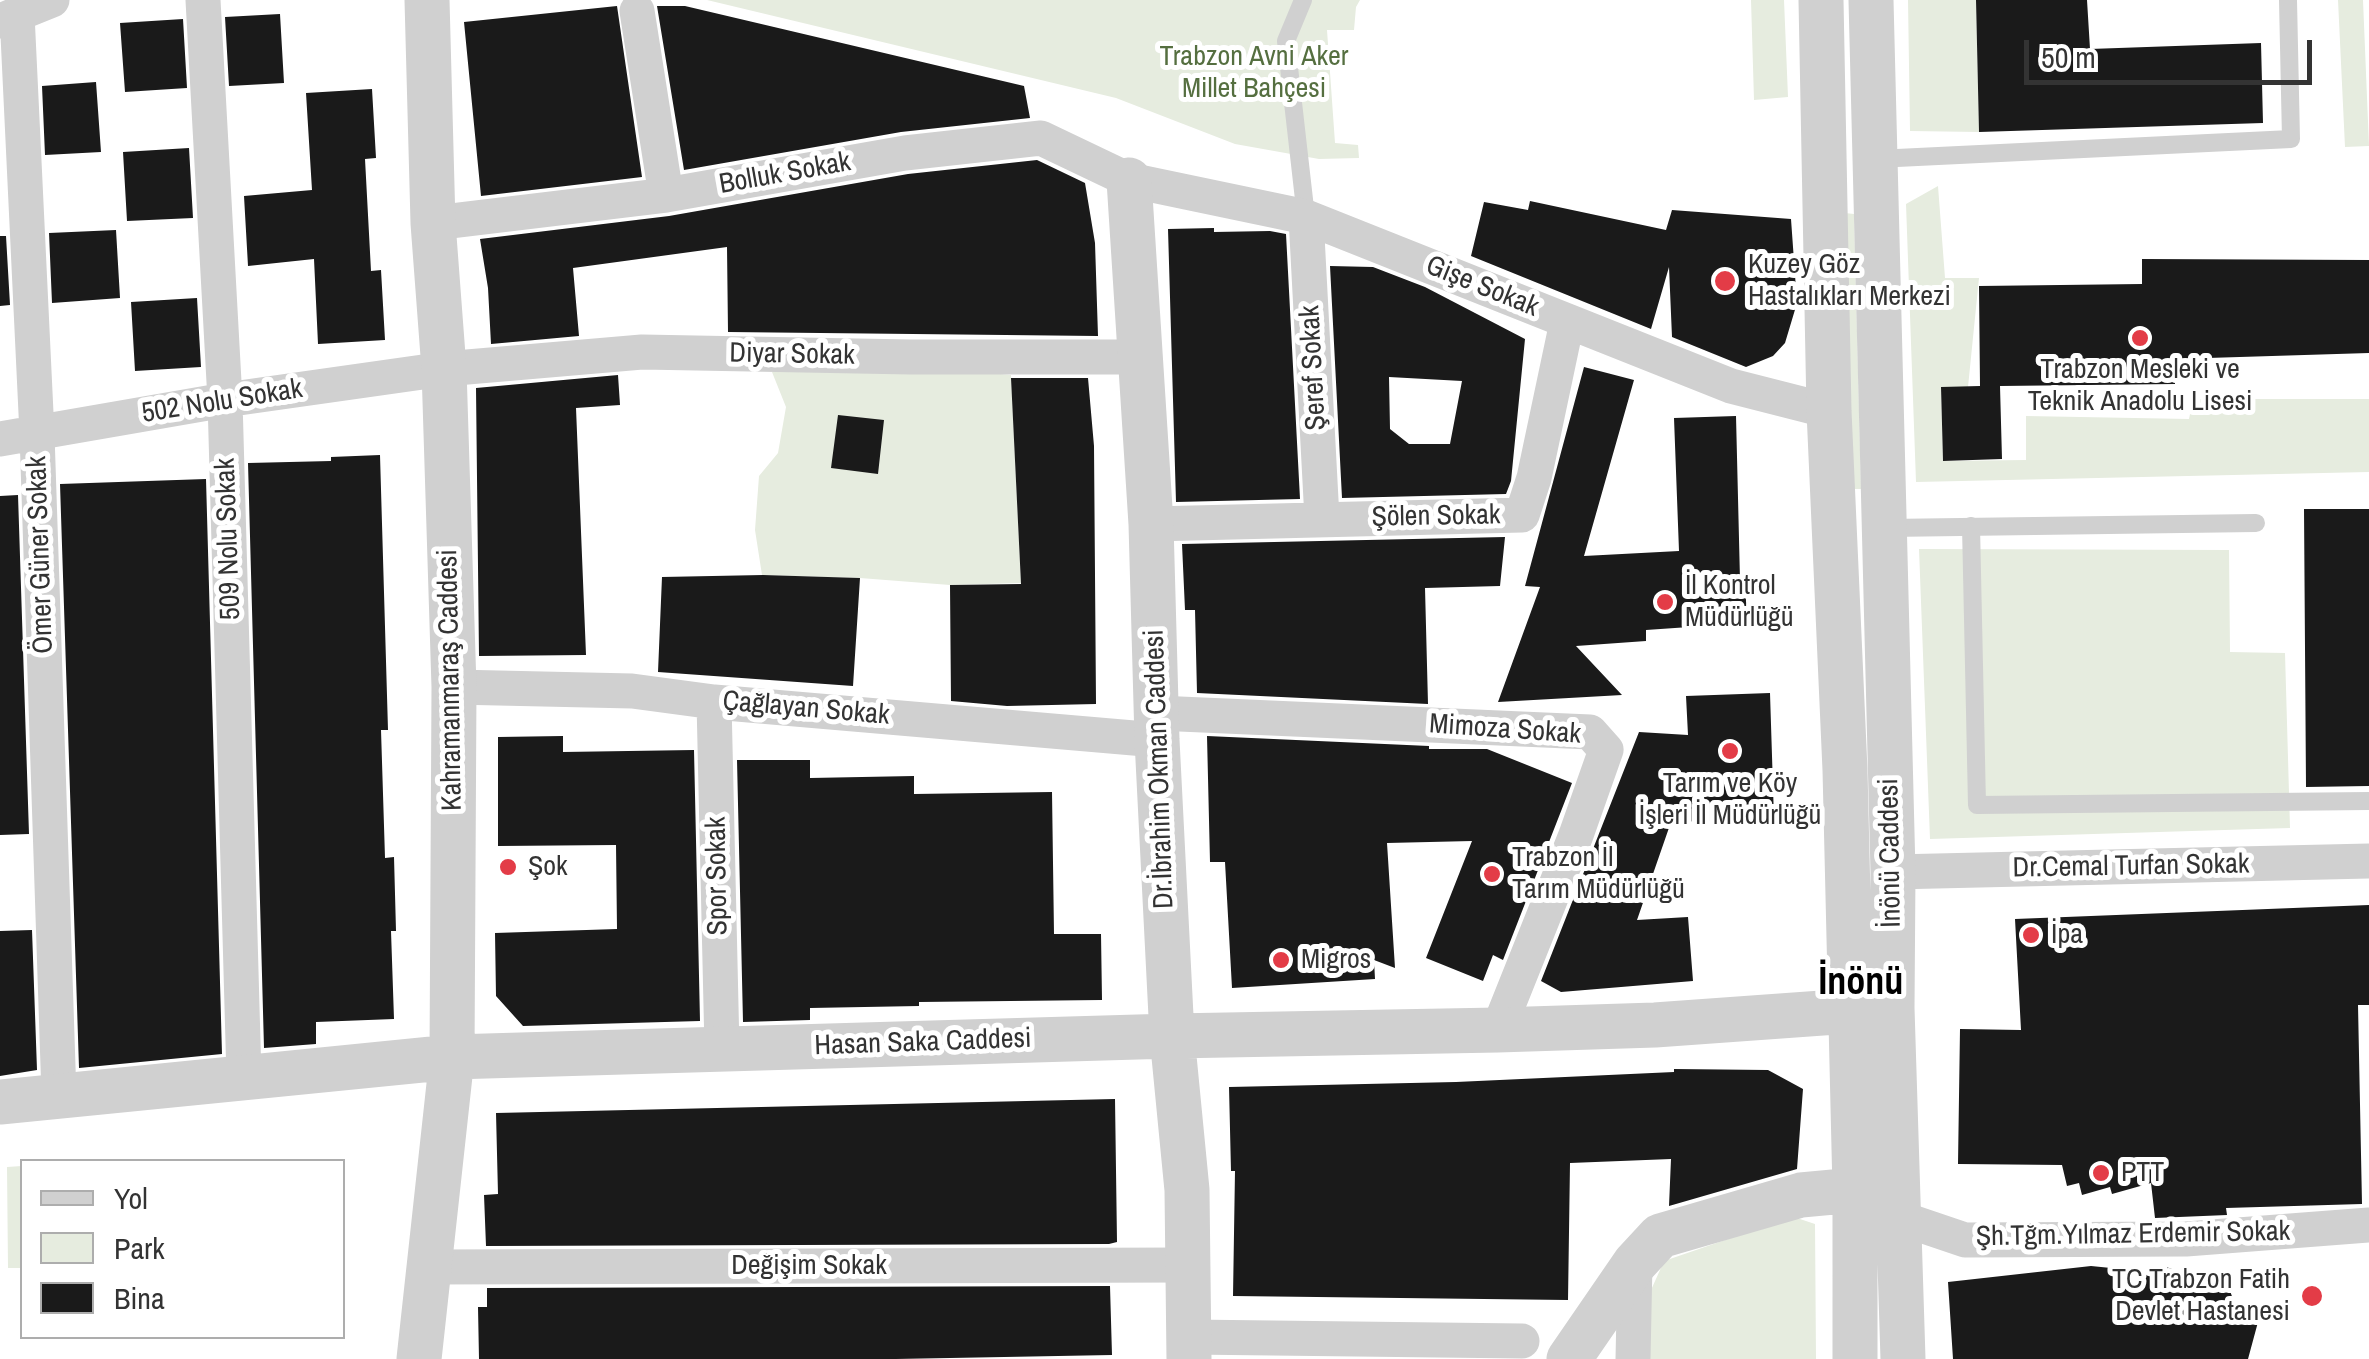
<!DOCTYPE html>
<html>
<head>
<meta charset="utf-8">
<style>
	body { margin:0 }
	#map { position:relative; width:2369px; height:1359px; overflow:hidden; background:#fff; font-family:"Archivo Narrow",sans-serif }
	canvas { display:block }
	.legend { position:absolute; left:20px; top:1159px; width:325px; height:180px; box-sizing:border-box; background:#fff; border:2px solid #adadad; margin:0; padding:12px 18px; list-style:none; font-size:30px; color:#333 }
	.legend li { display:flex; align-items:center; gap:20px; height:50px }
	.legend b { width:50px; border:2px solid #adadad }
	.scale { position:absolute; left:2024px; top:40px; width:288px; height:45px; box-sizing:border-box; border:5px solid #333; border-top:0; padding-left:12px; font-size:30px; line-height:35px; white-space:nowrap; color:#333; -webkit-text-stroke:8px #fff; paint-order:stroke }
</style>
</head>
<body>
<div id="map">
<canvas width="2369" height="1359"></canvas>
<ul class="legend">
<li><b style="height:12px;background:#d0d0d0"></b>Yol</li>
<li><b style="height:28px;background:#e6ecdf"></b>Park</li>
<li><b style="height:28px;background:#1a1a1a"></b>Bina</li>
</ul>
<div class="scale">50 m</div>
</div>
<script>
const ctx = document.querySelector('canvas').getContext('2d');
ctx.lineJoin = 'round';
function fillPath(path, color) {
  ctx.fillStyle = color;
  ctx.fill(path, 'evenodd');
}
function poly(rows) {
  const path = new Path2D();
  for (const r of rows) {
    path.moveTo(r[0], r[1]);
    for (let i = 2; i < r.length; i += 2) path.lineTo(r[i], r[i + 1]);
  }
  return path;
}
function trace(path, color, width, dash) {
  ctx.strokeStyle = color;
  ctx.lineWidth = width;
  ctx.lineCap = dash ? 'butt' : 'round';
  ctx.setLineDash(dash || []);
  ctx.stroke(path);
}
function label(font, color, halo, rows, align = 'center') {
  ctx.font = font + ' "Archivo Narrow",sans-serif';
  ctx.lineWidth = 10;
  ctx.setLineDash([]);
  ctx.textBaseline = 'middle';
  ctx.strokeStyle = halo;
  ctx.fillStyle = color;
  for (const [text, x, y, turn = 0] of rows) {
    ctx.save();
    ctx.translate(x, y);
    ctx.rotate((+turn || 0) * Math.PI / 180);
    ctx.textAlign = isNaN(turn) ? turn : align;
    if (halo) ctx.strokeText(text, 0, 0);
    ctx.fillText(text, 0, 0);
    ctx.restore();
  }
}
const green = poly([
	[707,0,1360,0,1356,7,1354,30,1327,30,1335,143,1358,145,1359,158,1319,159,1235,144,1116,98],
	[1751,0,1784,0,1788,97,1754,100],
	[1908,0,1976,0,1979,132,1910,131],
	[2338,0,2363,0,2369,146,2345,147],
	[1938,186,1945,278,1979,278,1968,387,1941,388,1943,461,2026,460,2026,416,2189,419,2193,399,2369,399,2369,472,1916,482,1906,204],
	[1845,213,1854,214,1861,489,1849,489],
	[817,367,949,369,1011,375,1021,583,950,585,860,578,762,575,755,530,759,476,778,453,786,407,772,372],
	[1919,549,2229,550,2230,652,2285,653,2290,828,1930,839],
	[22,1166,22,1268,8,1268,7,1167],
	[1782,1213,1815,1224,1816,1359,1645,1359,1647,1299,1664,1261,1766,1226]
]);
const building = poly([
	[1976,0,2087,0,2090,49,2261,43,2263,123,1979,132],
	[617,6,642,177,481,196,464,22],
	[657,6,685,6,1024,86,1030,118,901,132,684,170],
	[280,14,284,83,229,86,225,17],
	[183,19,187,88,125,92,120,23],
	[96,82,101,152,45,155,42,86],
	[372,89,376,158,365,159,371,271,381,270,385,340,318,344,314,259,248,266,244,196,312,190,306,93],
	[189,148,193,218,127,221,123,152],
	[1037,160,1085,183,1095,243,1098,336,728,332,727,247,573,268,579,336,491,344,488,288,480,239,669,216,908,174],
	[1530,201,1666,230,1672,210,1791,219,1797,303,1785,343,1773,356,1746,367,1672,337,1669,267,1651,329,1471,256,1484,202,1528,210],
	[1214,228,1214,232,1270,231,1286,234,1300,499,1176,502,1168,229],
	[116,230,120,298,52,303,49,233],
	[0,236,6,236,10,305,0,306],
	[2142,259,2369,260,2369,353,2175,359,2175,384,2000,386,2002,459,1943,461,1941,387,1980,386,1979,286,2142,284],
	[1330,266,1373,267,1425,287,1525,339,1511,481,1506,494,1342,498],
	[1389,377,1462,381,1450,444,1409,444,1390,429],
	[197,298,201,367,135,371,131,302],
	[1584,367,1634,380,1584,556,1679,551,1674,418,1736,416,1740,580,1745,579,1747,623,1646,630,1646,641,1576,646,1622,695,1498,702,1540,587,1525,586],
	[618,375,620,405,576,408,586,655,479,656,476,388],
	[1011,378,1088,378,1094,446,1096,704,1007,706,951,701,950,585,1021,584],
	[838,415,884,420,878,474,831,468],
	[380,455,388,730,381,730,385,858,394,857,396,931,391,931,394,1019,316,1022,316,1044,264,1048,248,463,331,461,331,457],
	[206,479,222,1054,79,1068,60,484],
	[18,495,29,834,0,835,0,496],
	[2304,509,2369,509,2369,786,2306,787],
	[1505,537,1500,586,1425,588,1428,704,1197,693,1195,610,1185,610,1182,544],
	[763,575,860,578,853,686,658,672,662,577],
	[1770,693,1774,819,1671,822,1637,920,1688,917,1693,981,1561,992,1541,981,1639,732,1688,735,1686,696],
	[563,736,563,752,694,750,700,1021,523,1026,496,996,495,933,617,929,616,845,498,846,498,737],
	[1207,736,1429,746,1429,749,1487,749,1572,783,1503,960,1493,955,1483,981,1426,958,1472,841,1387,843,1395,968,1374,960,1375,979,1232,988,1225,862,1210,862],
	[737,760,810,760,810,778,914,776,914,794,1052,792,1054,934,1101,934,1102,1000,919,1002,919,1006,810,1008,810,1020,743,1022],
	[2369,905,2369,1005,2358,1005,2362,1204,2226,1208,2227,1215,2155,1218,2151,1183,2112,1194,2110,1187,2082,1195,2079,1183,2067,1186,2062,1165,1958,1164,1960,1029,2021,1030,2015,919],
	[32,930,37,1070,0,1076,0,931],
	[1674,1069,1768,1070,1803,1089,1797,1169,1669,1206,1671,1159,1570,1163,1568,1300,1233,1296,1235,1171,1231,1171,1229,1087,1456,1082,1674,1072],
	[1115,1099,1117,1242,1109,1244,486,1246,484,1195,498,1194,496,1113],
	[2160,1265,2229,1288,2239,1316,2258,1322,2248,1359,1953,1359,1948,1282,2091,1266,2161,1273],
	[1110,1286,1112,1355,896,1359,479,1359,478,1307,487,1307,487,1288]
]);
const service = poly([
	[1303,0,1286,41,1306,217],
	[1876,159,2291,139,2288,0],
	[1971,526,1977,805,2369,801],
	[1887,528,2256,523]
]);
const minor = poly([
	[203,0,225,400,244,1078],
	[637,11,666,195],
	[17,14,37,434,59,1096],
	[0,21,52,0],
	[1306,217,1322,519],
	[433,223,666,195,905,153,1041,138,1129,180,1306,217,1731,386,1829,411],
	[0,439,225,400,444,369,642,352,911,357,1140,357],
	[1151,524,1522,515,1534,478,1567,322],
	[454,687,632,691,714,702,1157,740],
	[714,702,722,1049],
	[1157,713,1590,732,1606,750,1576,835,1498,1030],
	[1893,872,2369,861],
	[1900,1218,1965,1240,2186,1239,2369,1225],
	[430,1267,1188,1265],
	[1189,1337,1522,1341],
	[1633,1359,1635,1263]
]);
const tertiary = poly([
	[1821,0,1829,411,1845,770,1855,1190,1855,1359],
	[1871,0,1893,872,1892,1008,1903,1359],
	[1129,180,1151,524,1157,740,1172,1036,1187,1190,1189,1359],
	[0,1102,452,1057,1172,1036,1498,1030,1655,1025,1892,1008],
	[419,1359,452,1057,454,687,444,369,433,223,427,0],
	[1569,1359,1635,1263,1660,1236,1801,1195,1855,1190,1879,1205]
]);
const markers = [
	[1725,281,12,"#e33c47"],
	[2140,338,10,"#e33c47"],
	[1665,602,10,"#e33c47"],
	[1730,751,10,"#e33c47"],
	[508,867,10,"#e33c47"],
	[1492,874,10,"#e33c47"],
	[2031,935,10,"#e33c47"],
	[1281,960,10,"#e33c47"],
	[2101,1173,10,"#e33c47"],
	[2312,1296,12,"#e33c47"]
];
const parkNames = [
	["Trabzon Avni Aker",1254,57],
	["Millet Bahçesi",1254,89]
];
const streetNames = [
	["Bolluk Sokak",785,174,-10],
	["Gişe Sokak",1482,287,22],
	["Diyar Sokak",792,355,1],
	["Şeref Sokak",1314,368,-93],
	["502 Nolu Sokak",222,402,-9],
	["Şölen Sokak",1436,517,-1],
	["509 Nolu Sokak",229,539,-92],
	["Ömer Güner Sokak",41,555,-92],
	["Kahramanmaraş Caddesi",451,680,-91],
	["Çağlayan Sokak",806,709,5],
	["Mimoza Sokak",1505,730,4],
	["Dr.İbrahim Okman Caddesi",1160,769,-92],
	["İnönü Caddesi",1891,853,-91],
	["Dr.Cemal Turfan Sokak",2131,867,-1],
	["Spor Sokak",718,876,-91],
	["Hasan Saka Caddesi",923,1043,-2],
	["Şh.Tğm.Yılmaz Erdemir Sokak",2133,1235,-1],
	["Değişim Sokak",809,1266]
];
const poiNames = [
	["Kuzey Göz",1748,265],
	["Hastalıkları Merkezi",1748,297],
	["Trabzon Mesleki ve",2140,370,"center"],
	["Teknik Anadolu Lisesi",2140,402,"center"],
	["İl Kontrol",1685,586],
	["Müdürlüğü",1685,618],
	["Tarım ve Köy",1730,784,"center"],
	["İşleri İl Müdürlüğü",1730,816,"center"],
	["Trabzon İl",1512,858],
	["Tarım Müdürlüğü",1512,890],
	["Şok",528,867],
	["İpa",2051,935],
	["Migros",1301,960],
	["PTT",2121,1173],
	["TC Trabzon Fatih",2290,1280,"right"],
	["Devlet Hastanesi",2290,1312,"right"]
];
const districtNames = [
	["İnönü",1861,984]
];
fillPath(green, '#e6ecdf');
fillPath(building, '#1a1a1a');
trace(service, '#d0d0d0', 18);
trace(minor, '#d0d0d0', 35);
trace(tertiary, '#d0d0d0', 45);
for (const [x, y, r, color] of markers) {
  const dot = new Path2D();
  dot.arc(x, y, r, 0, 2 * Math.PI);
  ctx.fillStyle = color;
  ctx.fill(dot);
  trace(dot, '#fff', 4);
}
label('28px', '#556f40', '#fff', parkNames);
label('28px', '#333', '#fff', streetNames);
label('28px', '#333', '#fff', poiNames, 'left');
label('bold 38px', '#000', '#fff', districtNames);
</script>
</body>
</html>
